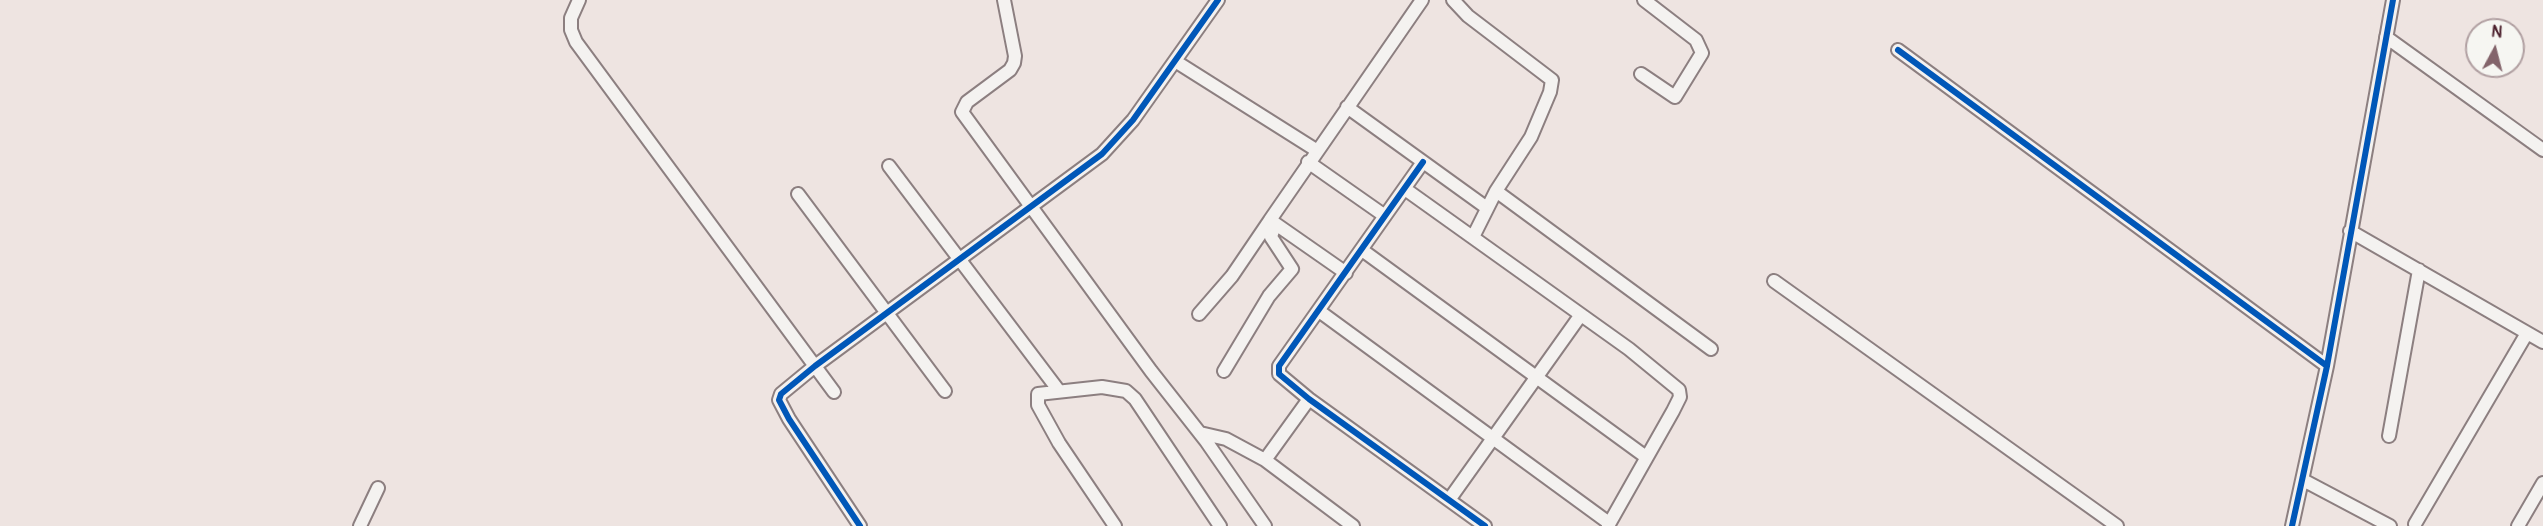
<!DOCTYPE html>
<html>
<head>
<meta charset="utf-8">
<style>
	body { margin:0 }
	#map { position:relative; width:2543px; height:526px; overflow:hidden; background:#eee4e1; font-family:Pangolin,sans-serif }
	canvas { display:block }
	.north { position:absolute; left:2465px; top:18px; width:60px; height:60px; box-sizing:border-box; background:#f6f6f2; border:2px solid #b1a0a2; border-radius:50%; rotate:7deg; font-size:16px; font-weight:700; line-height:24px; text-align:center; color:#4a1f2b }
	.north::after { content:''; display:block; margin:auto; width:21px; height:27px; background:#83646b; clip-path:polygon(50% 0,100% 100%,50% 72%,0 100%) }
</style>
</head>
<body>
<div id="map">
<canvas width="2543" height="526"></canvas>
<div class="north">N</div>
</div>
<script>
const ctx = document.querySelector('canvas').getContext('2d');
ctx.lineJoin = 'round';
function poly(rows) {
  const path = new Path2D();
  for (const r of rows) {
    path.moveTo(r[0], r[1]);
    for (let i = 2; i < r.length; i += 2) path.lineTo(r[i], r[i + 1]);
  }
  return path;
}
function trace(path, color, width, dash) {
  ctx.strokeStyle = color;
  ctx.lineWidth = width;
  ctx.lineCap = dash ? 'butt' : 'round';
  ctx.setLineDash(dash || []);
  ctx.stroke(path);
}
const minor = poly([
	[579,0,571,18,571,30,576,42,834,392],
	[1004,0,1015,56,1014,63,1010,70,967,102,962,112,1151,371,1206,441,1265,526],
	[1453,0,1468,16,1552,80,1550,92,1531,137,1496,191,1473,237],
	[2386,37,2543,150],
	[1898,50,2327,366],
	[1175,61,1316,150],
	[1641,74,1675,97,1702,53,1696,40,1644,0],
	[1347,107,1487,208],
	[1308,162,1385,216],
	[1423,162,1279,366,1279,374,1309,399,1485,526],
	[889,166,1059,391],
	[1405,189,1629,349,1679,390,1680,397,1673,411,1608,526],
	[1496,191,1711,349],
	[798,194,945,391],
	[2350,231,2543,342],
	[1362,250,1646,457],
	[1346,273,1270,220,1422,0],
	[1774,281,2117,526],
	[1319,311,1609,523],
	[1199,314,1232,276,1270,220],
	[1224,371,1269,296,1292,269,1271,237,1275,224],
	[1309,399,1265,460,1353,526],
	[1200,433,1226,439,1265,460],
	[2389,436,2419,270],
	[2303,480,2390,526],
	[1449,500,1580,316],
	[2415,524,2527,333],
	[360,526,378,488],
	[860,526,789,419,779,400,781,394,815,366,1102,154,1133,120,1218,0],
	[1115,526,1059,443,1038,405,1038,394,1102,387,1126,391,1135,399,1220,526],
	[2292,526,2327,366,2393,0],
	[2518,526,2543,483]
]);
const cycleway = poly([
	[1898,50,2327,366],
	[1423,162,1279,366,1279,374,1309,399,1485,526],
	[860,526,789,419,779,400,781,394,815,366,1102,154,1133,120,1218,0],
	[2292,526,2327,366,2393,0]
]);
trace(minor, '#8c7f80', 16);
trace(minor, '#f4f2f0', 12);
trace(cycleway, '#0057b8', 6);
</script>
</body>
</html>
